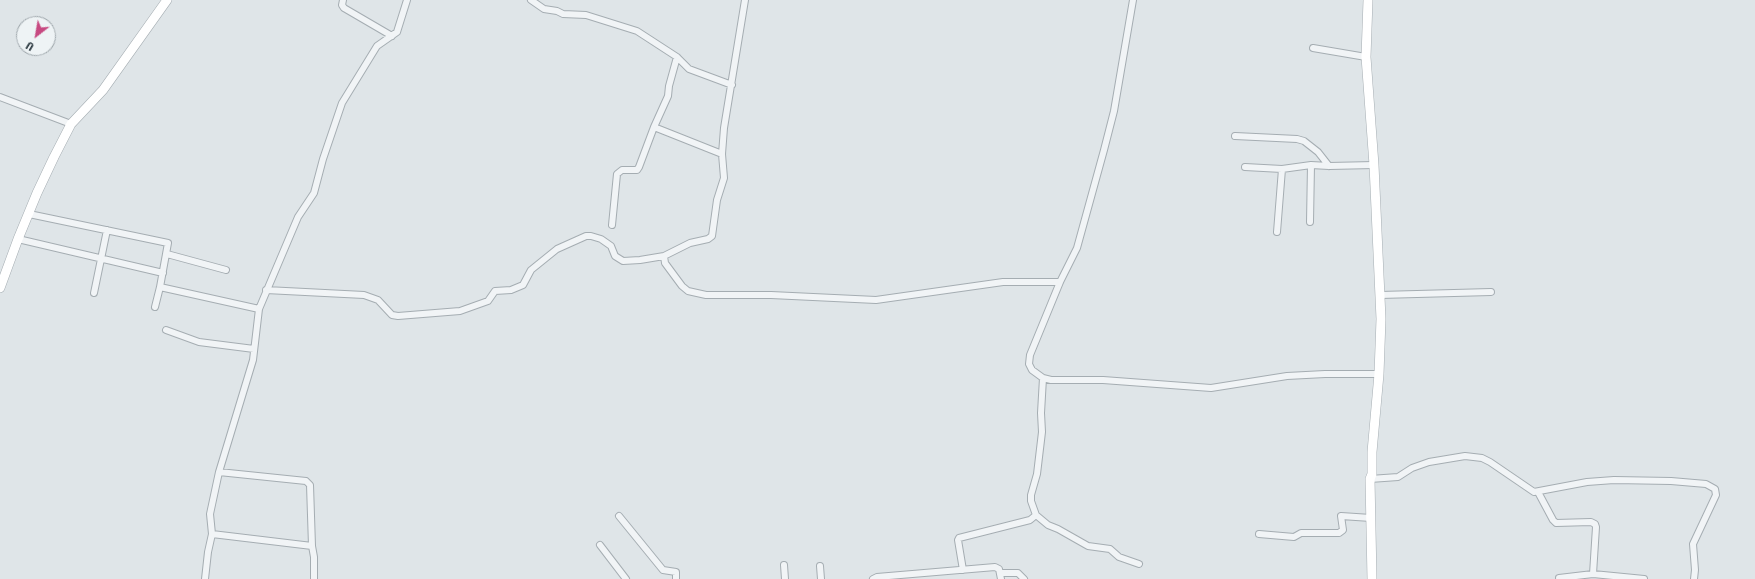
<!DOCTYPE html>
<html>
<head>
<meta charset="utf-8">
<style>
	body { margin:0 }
	#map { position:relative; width:1755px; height:579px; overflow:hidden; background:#dfe5e8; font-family:"Fira Sans Condensed",sans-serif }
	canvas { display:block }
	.north { position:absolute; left:16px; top:16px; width:40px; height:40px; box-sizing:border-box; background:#eef3f5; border:1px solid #9fa7ac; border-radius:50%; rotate:211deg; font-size:11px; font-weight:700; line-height:16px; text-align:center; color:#29363e }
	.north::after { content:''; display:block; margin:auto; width:14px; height:18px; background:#c74981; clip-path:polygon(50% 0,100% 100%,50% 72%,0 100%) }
</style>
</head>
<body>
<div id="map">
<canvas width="1755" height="579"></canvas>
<div class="north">U</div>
</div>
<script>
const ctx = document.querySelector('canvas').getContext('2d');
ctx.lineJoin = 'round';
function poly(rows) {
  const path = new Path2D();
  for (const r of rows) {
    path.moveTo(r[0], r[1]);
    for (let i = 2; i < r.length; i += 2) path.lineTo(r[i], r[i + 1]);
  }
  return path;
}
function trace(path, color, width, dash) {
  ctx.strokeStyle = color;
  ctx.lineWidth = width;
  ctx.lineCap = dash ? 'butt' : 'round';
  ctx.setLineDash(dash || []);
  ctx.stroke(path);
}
const street = poly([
	[343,0,342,5,344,8,392,36],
	[531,0,544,9,557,11,563,14,586,15,637,31,677,57,689,69,732,85],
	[1133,0,1114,111,1104,150,1077,248,1060,282,1030,355,1029,364,1032,370,1043,378,1051,380,1103,380,1211,388,1287,376,1325,374,1379,374],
	[1313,48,1366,57],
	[0,97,71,124],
	[654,127,722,154],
	[1235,136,1297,139,1304,141,1318,152,1329,166],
	[1245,167,1282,169,1311,165,1329,166,1374,165],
	[29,214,168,243,160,287,155,307],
	[1310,222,1311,165],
	[612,225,617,174,622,170,637,170,639,167,654,127,668,96,669,86,677,57],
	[1277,232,1282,169],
	[18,239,163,273],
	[167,254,226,270],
	[664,256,665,263,682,286,688,291,706,295,771,295,876,300,1003,282,1060,282],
	[160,287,259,309],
	[266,290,364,295,378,300,392,315,398,316,460,311,488,301,495,291,511,290,523,285,531,270,557,249,586,236,591,236,601,239,611,246,615,256,623,261,640,260,664,256,690,243,708,239,712,236,717,200,724,178,722,154,724,128,745,0],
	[94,293,107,230],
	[1380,295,1491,292],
	[166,330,199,342,254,349],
	[219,472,306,481,310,485,312,546,314,557,314,579],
	[1370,479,1398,477,1412,468,1429,462,1465,456,1482,458,1490,462,1534,492,1587,482,1614,480,1671,481,1706,484,1715,489,1716,495,1693,544,1695,570,1694,579],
	[1538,492,1553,520,1556,523,1591,522,1595,524,1596,527,1593,574],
	[1036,515,1048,525,1058,529,1088,546,1110,549,1119,557,1139,564],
	[619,516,663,570,676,572,676,579],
	[212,534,312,546],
	[1259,534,1294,537,1301,533,1339,533,1343,530,1341,516,1371,518],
	[600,545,626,579],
	[784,565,785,579],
	[820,566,821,579],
	[963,570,958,540,959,538,1030,520,1036,515,1031,501,1031,495,1037,474,1042,432,1041,413,1043,378],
	[1000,573,1018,573,1024,579],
	[1559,578,1593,574,1644,579],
	[205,579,208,552,212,534,210,514,219,472,253,360,259,309,298,217,314,193,323,159,342,103,377,46,397,32,407,0],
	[873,579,877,577,995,567,999,569,1001,579]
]);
const secondary = poly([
	[1368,0,1366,57,1374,165,1381,319,1379,374,1372,452,1372,474,1370,479,1372,579],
	[0,288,18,239,37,193,54,157,71,124,103,90,167,0]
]);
trace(street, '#a5adb2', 8);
trace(secondary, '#a5adb2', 10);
trace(street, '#f1f4f6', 6);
trace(secondary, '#fff', 9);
</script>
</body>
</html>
